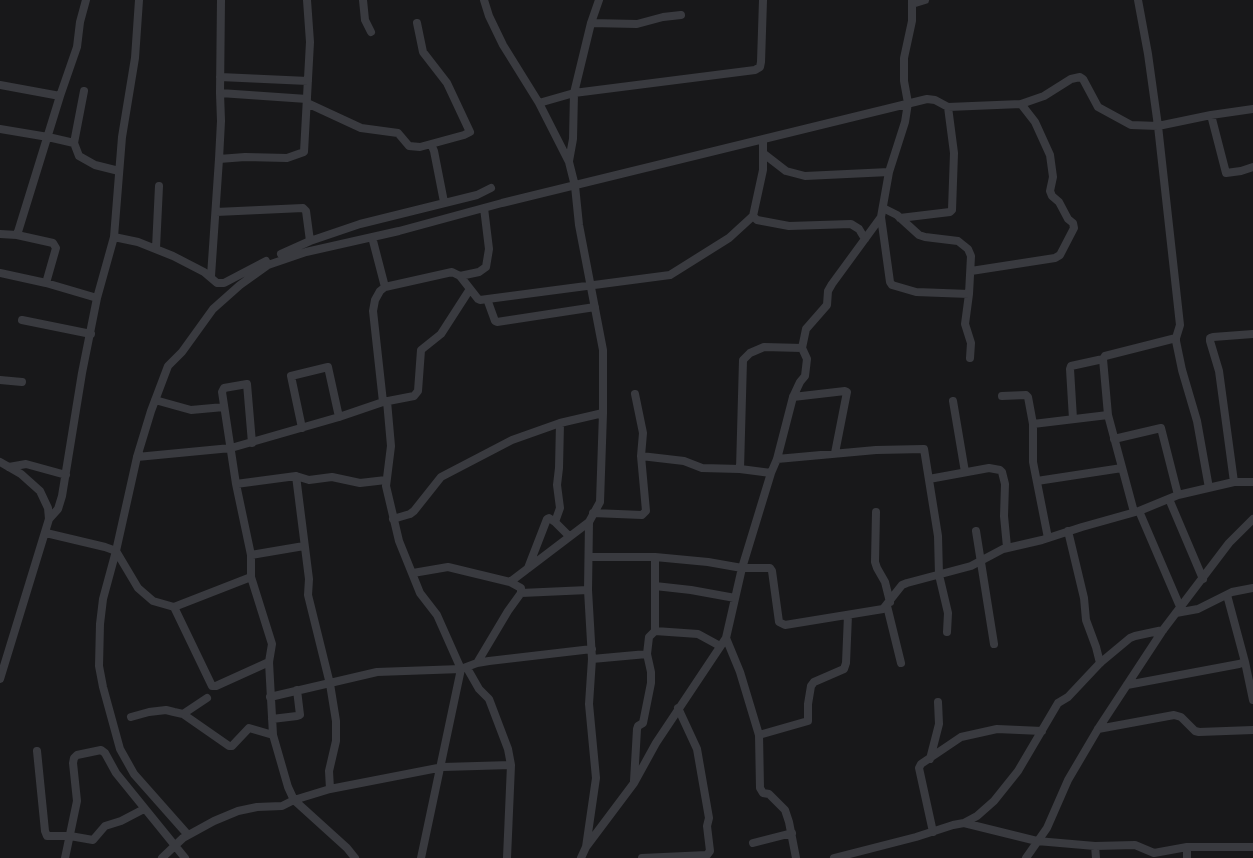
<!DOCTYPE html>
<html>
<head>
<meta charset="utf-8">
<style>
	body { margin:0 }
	canvas { display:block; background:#18181a }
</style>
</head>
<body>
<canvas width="1253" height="858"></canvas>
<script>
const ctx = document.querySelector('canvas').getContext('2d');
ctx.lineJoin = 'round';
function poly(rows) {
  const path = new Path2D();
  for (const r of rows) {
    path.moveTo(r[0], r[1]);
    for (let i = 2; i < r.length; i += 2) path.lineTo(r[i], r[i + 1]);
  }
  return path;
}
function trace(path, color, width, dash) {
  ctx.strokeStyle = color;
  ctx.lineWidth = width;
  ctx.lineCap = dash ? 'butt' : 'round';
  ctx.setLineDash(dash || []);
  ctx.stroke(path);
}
const minor = poly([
	[363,0,365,20,371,32],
	[484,0,489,16,503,45,539,103,569,162,575,186,579,225,603,350,603,413,600,502,589,522,588,590,592,659,589,704,596,778,586,847,581,858],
	[1138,0,1148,54,1158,126,1180,325,1176,338,1176,341,1182,370,1197,421,1209,488],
	[912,4,925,0],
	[417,23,423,52,447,83,470,132,464,135,431,144],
	[591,23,637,24,663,17,681,15],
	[220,77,308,81],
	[0,85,60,96],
	[220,93,307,99],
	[307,103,361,128,398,133,409,146,420,147,431,144,434,151,444,202],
	[539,103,574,93,755,70,760,67,761,62,763,0],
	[1211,115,1226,173,1241,171,1253,167],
	[0,129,48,137,74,143,79,156,95,165,119,171],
	[74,143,84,91],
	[764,154,786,171,805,176,889,172],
	[219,159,221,121,220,93,221,0],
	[569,161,573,139,574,93,591,23,599,0],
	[883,208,897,215,919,235,925,237,958,241,968,249,971,256,969,294,965,324,971,343,970,358],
	[216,212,303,208,306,211,310,241],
	[753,216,757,220,789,226,851,224,859,229,865,239],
	[881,217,890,282,892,285,916,292,969,294],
	[900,218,950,212,952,210,954,153,948,107],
	[0,234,17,235,53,243,56,248,46,283],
	[17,235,60,96,77,47,80,22,86,0],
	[114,237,138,242,173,256,204,272,217,283,224,283,266,261],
	[372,237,385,287],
	[156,248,159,186],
	[281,254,310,241,360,224,477,195,491,188],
	[971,271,1055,258,1060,255,1074,228,1073,223,1068,219,1059,202,1052,196,1050,191,1053,177,1050,155,1035,122,1021,104],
	[0,273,46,283,97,298],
	[211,276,219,159,245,157,287,158,304,152,310,42,307,0],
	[460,276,479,272,486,267,489,249,484,208],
	[487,299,495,321,497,322,595,307],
	[22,320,91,334],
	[1103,359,1108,415,1134,512],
	[0,380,22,382],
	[1002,396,1026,395,1028,397,1033,424,1033,462,1048,538],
	[793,397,845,391,847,392,835,453],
	[155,400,191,410,224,407],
	[387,401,391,446,386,486,399,541,420,593,437,615,461,669,421,858],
	[953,401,965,472],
	[383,402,373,311,375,300,380,291,385,287,452,272,460,276,478,299,480,300,670,275,729,238,753,216,763,170,763,140],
	[1073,419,1070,369,1071,366,1103,359,1105,356,1176,338],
	[1033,424,1108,415],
	[302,428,291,376,328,367,339,417],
	[1114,439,1161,428,1178,495],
	[641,456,684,461,702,468,740,469,771,473],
	[137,457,231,448,339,417,383,402,414,396,418,391,421,350,441,334,470,289],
	[777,459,876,450,924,449,938,536,939,575,948,613,947,632],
	[0,462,21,474,40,491,48,508,49,519,0,679],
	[9,467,26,464,66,475],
	[740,469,743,360,750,353,764,347,802,348],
	[296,476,309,579,308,595,330,684,336,721,336,741,329,771,330,789],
	[929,479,989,468,1000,470,1002,472,1005,484,1004,516,1007,547],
	[1037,481,1122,468],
	[1234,482,1219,371,1210,341,1210,338,1213,337,1253,334],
	[236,484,296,476,309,480,332,477,360,483,386,480],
	[1169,499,1203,579],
	[1139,511,1181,609],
	[876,512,875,562,877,568,885,582,890,602],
	[593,513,642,515,646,511,641,456,643,433,635,394],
	[49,519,58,509,62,496,82,373,97,298,114,237,122,137,135,58,139,0],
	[393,519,410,514,414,511,441,477,512,440,560,423,603,413],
	[555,522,560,508,557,485,559,468,560,423],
	[976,531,994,644],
	[1068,531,1084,598,1086,620,1096,647,1100,663],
	[46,533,105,547,116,551,138,588,153,601,174,607,251,577],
	[251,555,304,546],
	[589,557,655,557,708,562,742,568,770,568,772,571,779,622,785,625,883,609,902,585,907,583,971,566,1003,549,1042,540,1082,527,1139,511,1178,495,1234,482,1253,482],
	[528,568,547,519,549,518,555,522,569,536],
	[413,573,448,567,510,582,521,588,521,593],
	[510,582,589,522],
	[655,586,691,590,735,598],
	[521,593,588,590],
	[1227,595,1245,662,1253,700],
	[887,606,901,663],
	[174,607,212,686,216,686,269,662],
	[1176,613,1198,609,1232,592,1253,588],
	[655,631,698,634,720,646],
	[726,638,740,672,759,735,760,788,763,793,769,794,785,810,789,822,796,858],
	[592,659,647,654],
	[477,663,508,611,521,593],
	[467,668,479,689,489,699,508,749,511,765,507,858],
	[1127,685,1239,664,1245,662],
	[270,697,377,672,461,669,477,663,489,661,592,649],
	[183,714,207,698],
	[131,717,149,712,166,710,174,712,183,714,229,746,232,746,249,728,273,735,269,662,272,644,251,577,251,555,236,484,222,392,224,388,247,384,252,443],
	[272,719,297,716,300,715,297,690],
	[1098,729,1174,715,1181,717,1195,731,1199,732,1253,730],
	[273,735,288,787,294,800,347,848,355,858],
	[759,735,808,721,808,704,811,686,814,682,844,669,846,663,848,615],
	[37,751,45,831,47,836,70,836,93,840,105,826,121,821,144,809],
	[930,759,939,724,938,702],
	[634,781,637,729,638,726,643,723,651,683,651,672,647,654,649,637,655,631,655,557],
	[964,823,977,816,994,801,1018,771,1058,703,1068,697,1100,663,1130,638,1135,636,1163,630],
	[933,832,919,768,921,764,961,737,997,729,1042,731],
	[188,835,134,774,120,749,103,687,99,666,100,624,103,599,116,551,137,457,151,411,168,366,182,352,213,309,240,285,268,265,306,252,399,231,502,203,927,99,935,100,948,107,1021,104,1044,96,1071,79,1080,77,1083,79,1098,107,1131,125,1158,126,1211,115,1253,109],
	[753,843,792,833],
	[1095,846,1096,858],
	[586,847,634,783,656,743,726,638,742,568,771,473,777,459,793,397,800,382,805,376,807,359,802,348,806,329,827,305,828,291,832,284,881,217,889,172,905,122,908,103,904,81,904,58,912,21,912,0],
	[1187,847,1187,858],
	[65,858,77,801,73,763,74,758,77,755,101,750,105,753,116,773,185,858],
	[162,858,183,838,214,821,238,811,257,807,282,806,294,800,330,789,443,767,511,765],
	[642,858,707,855,710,851,707,826,709,818,697,749,678,708],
	[834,858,916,837,953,825,964,823,1037,841,1095,846,1135,845,1154,853,1187,847,1253,847],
	[1026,858,1047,828,1068,780,1098,729,1163,630,1229,543,1253,519]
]);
trace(minor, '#393a3f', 8);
</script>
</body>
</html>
